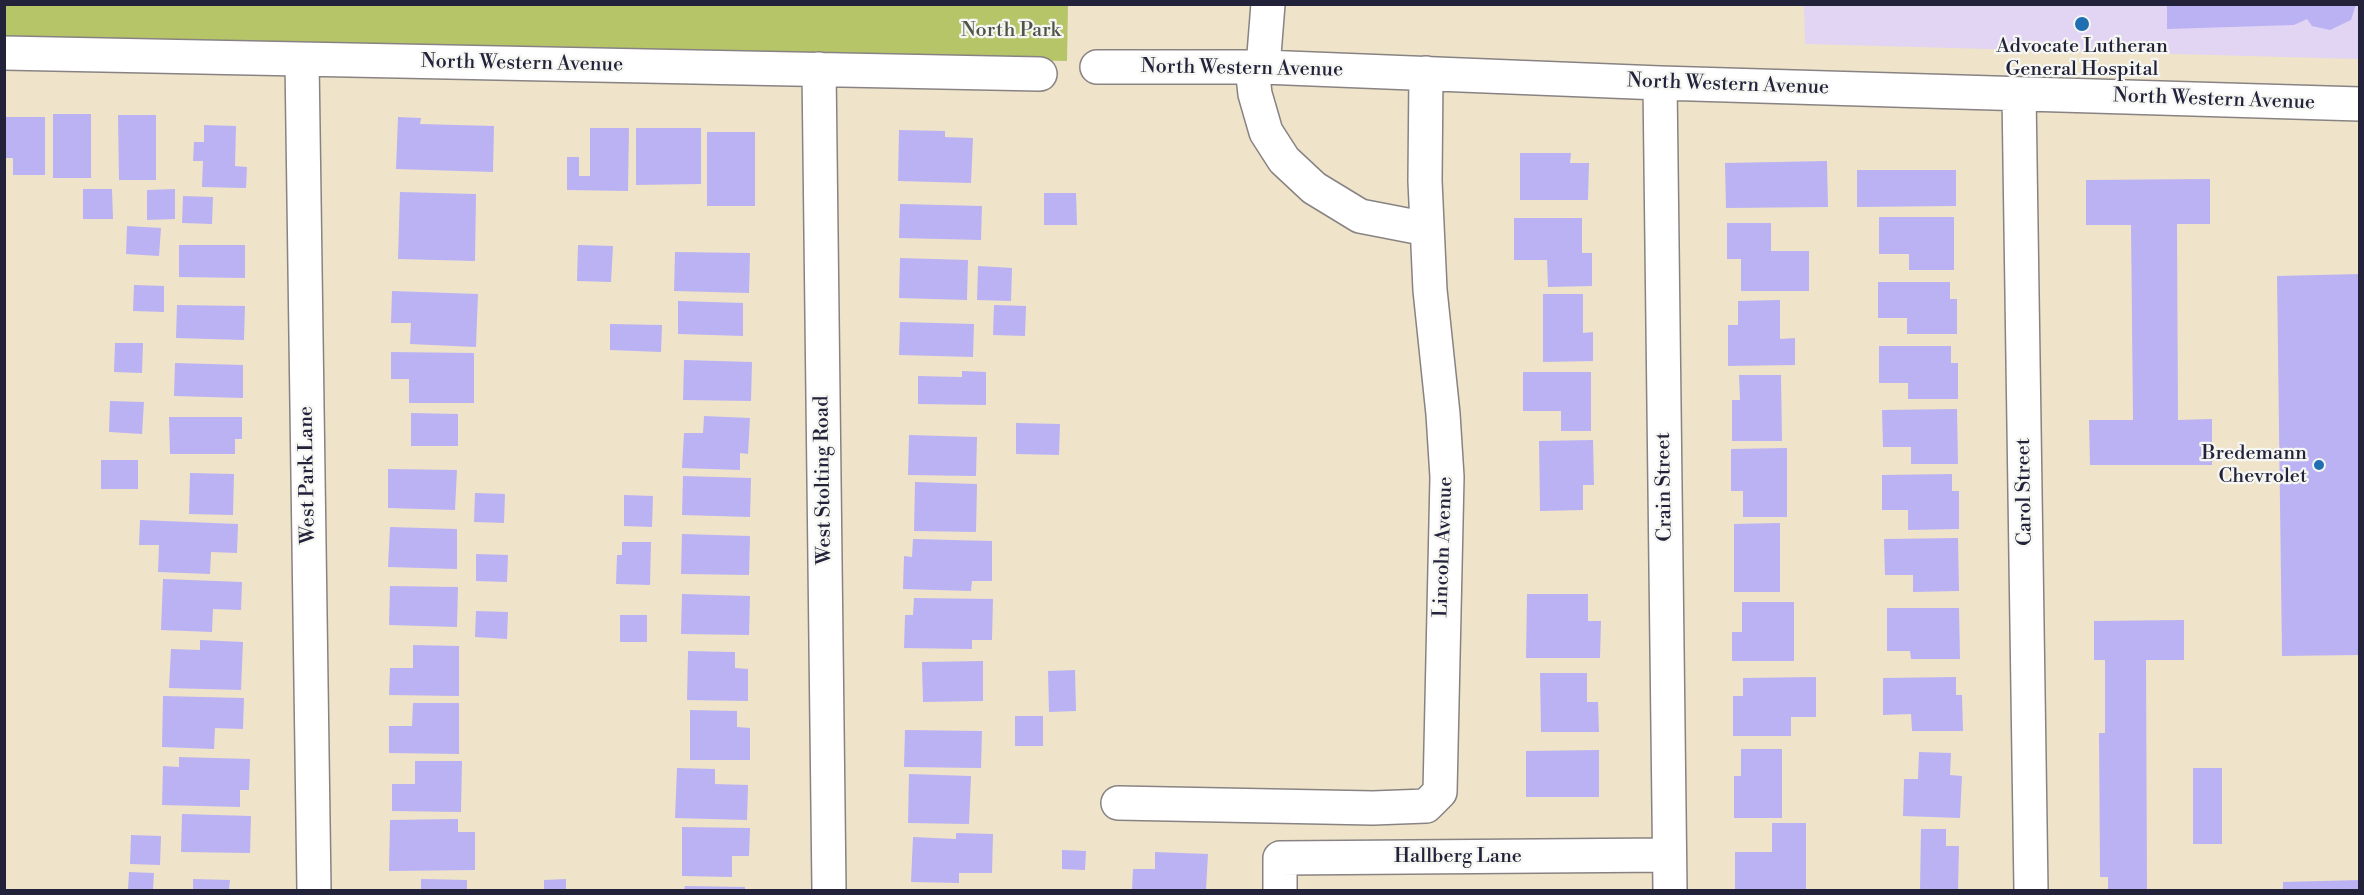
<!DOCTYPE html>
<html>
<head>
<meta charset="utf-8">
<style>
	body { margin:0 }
	#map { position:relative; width:2364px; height:895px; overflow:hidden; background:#efe4ca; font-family:"Libre Bodoni",serif }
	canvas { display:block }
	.frame { position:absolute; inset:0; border:6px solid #22223b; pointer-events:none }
</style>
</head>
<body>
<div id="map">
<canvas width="2364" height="895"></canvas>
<div class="frame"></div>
</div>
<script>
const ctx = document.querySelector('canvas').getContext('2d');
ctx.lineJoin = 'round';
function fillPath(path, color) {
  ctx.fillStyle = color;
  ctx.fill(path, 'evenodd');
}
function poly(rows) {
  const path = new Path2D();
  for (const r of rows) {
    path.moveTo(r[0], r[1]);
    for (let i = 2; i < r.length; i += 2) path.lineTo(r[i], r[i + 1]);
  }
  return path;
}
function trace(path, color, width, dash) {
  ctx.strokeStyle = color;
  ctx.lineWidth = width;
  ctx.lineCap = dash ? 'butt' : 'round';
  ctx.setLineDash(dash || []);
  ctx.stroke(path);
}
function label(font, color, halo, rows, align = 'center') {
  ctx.font = font + ' "Libre Bodoni",serif';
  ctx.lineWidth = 4.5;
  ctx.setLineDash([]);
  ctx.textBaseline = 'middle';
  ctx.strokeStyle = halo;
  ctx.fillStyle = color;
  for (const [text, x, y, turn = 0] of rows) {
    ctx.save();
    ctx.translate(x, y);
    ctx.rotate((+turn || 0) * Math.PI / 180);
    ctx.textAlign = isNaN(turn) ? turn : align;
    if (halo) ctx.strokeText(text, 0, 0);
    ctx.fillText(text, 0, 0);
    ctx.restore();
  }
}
const built = poly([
	[1804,5,2359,5,2359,59,1805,44]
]);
const green = poly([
	[5,4,1068,5,1067,61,5,40]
]);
const building = poly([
	[2167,4,2356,4,2351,20,2330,30,2312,26,2307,19,2294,25,2167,29],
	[53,114,91,114,91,178,53,178],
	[118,115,156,115,156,180,119,180],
	[4,117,45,117,45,175,13,175,13,158,4,158],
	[398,117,421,118,420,124,494,126,493,172,396,169],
	[204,125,236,126,235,166,247,167,246,188,202,187,203,161,193,161,194,142,204,142],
	[590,128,629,128,628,191,567,190,567,157,579,157,579,176,590,176],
	[636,128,701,128,701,184,636,185],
	[899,130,945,131,945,137,973,138,971,183,898,181],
	[707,132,755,132,755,206,707,206],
	[1520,153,1571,153,1570,163,1589,163,1588,200,1520,200],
	[1827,161,1828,207,1726,208,1725,163],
	[1857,170,1956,170,1956,206,1857,207],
	[2210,179,2210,224,2177,224,2178,420,2212,419,2212,465,2090,465,2089,420,2133,420,2131,225,2086,225,2086,180],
	[83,189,112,189,113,219,83,219],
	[175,189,175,219,147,220,147,190],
	[400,192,476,194,475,261,398,259],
	[1044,193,1076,193,1077,225,1044,225],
	[183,196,213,197,212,224,182,223],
	[900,204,982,206,981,240,899,238],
	[1879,217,1954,217,1954,270,1909,270,1909,254,1879,254],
	[1514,218,1582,218,1582,253,1592,253,1592,286,1548,287,1547,260,1514,260],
	[1727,223,1771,223,1771,251,1809,251,1809,291,1741,291,1741,259,1727,259],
	[127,226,161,228,159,256,126,254],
	[179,245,245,245,245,278,179,277],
	[578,245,613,246,611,282,577,281],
	[675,252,750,253,749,293,674,291],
	[900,258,968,260,967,300,899,298],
	[978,266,1012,268,1011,301,977,300],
	[2360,274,2360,655,2282,656,2277,276],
	[1878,282,1950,282,1950,299,1957,299,1957,334,1907,334,1907,318,1878,318],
	[134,285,164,286,164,312,133,311],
	[392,291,478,294,476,347,410,344,411,323,391,323],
	[1543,294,1583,294,1583,333,1593,332,1593,361,1543,362],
	[1780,300,1780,339,1795,338,1795,365,1728,366,1728,325,1738,325,1738,301],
	[678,301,743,303,743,336,678,334],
	[177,305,245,306,244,340,176,338],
	[994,305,1026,306,1025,336,993,335],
	[900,322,974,324,973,357,899,355],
	[610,324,662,325,661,352,610,350],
	[115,343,143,343,142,373,114,372],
	[1879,346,1951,346,1951,363,1958,363,1958,399,1908,399,1908,383,1879,383],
	[391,352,474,353,474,403,409,403,409,379,391,379],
	[684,360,752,362,751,401,683,400],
	[175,363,243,365,243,398,174,396],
	[962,371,986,372,986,405,918,404,918,376,962,377],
	[1523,372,1591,372,1591,431,1561,431,1561,411,1523,411],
	[1739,375,1781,375,1782,441,1732,441,1732,400,1740,400],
	[110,401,144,402,142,434,109,432],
	[1957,409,1958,464,1911,464,1911,447,1883,447,1882,410],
	[411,413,458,414,458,446,411,446],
	[704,416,750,418,748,454,740,453,740,470,682,468,684,433,703,433],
	[169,417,242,417,242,439,235,439,235,454,170,454],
	[1016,423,1060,424,1059,455,1016,454],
	[909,435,977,437,976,476,908,475],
	[1593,440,1594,485,1583,485,1583,510,1540,511,1539,441],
	[1787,448,1787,517,1743,517,1743,491,1731,491,1731,449],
	[101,460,138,460,138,489,101,489],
	[388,469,457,470,455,510,388,508],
	[190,473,234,474,233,515,189,514],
	[1952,474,1952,491,1959,491,1959,529,1908,530,1908,510,1882,510,1882,475],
	[683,476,751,478,750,517,682,515],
	[915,482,977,484,976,532,914,531],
	[475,493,505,494,504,523,474,522],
	[624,495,653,496,652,527,624,526],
	[140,520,238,524,237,553,211,552,210,574,158,572,159,545,139,545],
	[1780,523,1780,592,1734,592,1734,524],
	[390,527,457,529,457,569,388,567],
	[682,534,750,536,749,575,681,574],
	[1958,538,1959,591,1913,592,1913,575,1885,575,1884,539],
	[913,539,992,541,992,581,972,581,971,591,903,589,904,556,912,557],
	[622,542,651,542,650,585,616,584,617,555,622,555],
	[476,554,508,555,507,582,476,581],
	[163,579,242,582,241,610,213,609,212,632,161,630],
	[390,586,458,587,457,627,389,625],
	[682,594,750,596,749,635,681,634],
	[1527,594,1588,594,1588,621,1601,621,1600,658,1526,658],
	[914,598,993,599,992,640,972,640,972,649,904,648,905,615,913,615],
	[1742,602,1794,602,1794,661,1732,661,1732,632,1742,632],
	[1887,608,1959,608,1960,659,1911,659,1910,651,1887,651],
	[476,611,508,612,507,639,475,637],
	[620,615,647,615,647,642,620,642],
	[2184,620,2184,660,2146,660,2147,890,2108,890,2108,877,2100,877,2099,733,2105,733,2105,660,2094,660,2094,621],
	[200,640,243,642,241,690,169,688,171,649,200,650],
	[413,645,459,646,459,696,389,695,390,668,413,668],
	[688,651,735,652,735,668,748,669,748,701,687,700],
	[983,661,983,701,923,702,922,662],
	[1075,670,1076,711,1049,712,1048,671],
	[1540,673,1587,673,1587,702,1598,702,1599,732,1541,732],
	[1816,677,1816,717,1791,717,1791,736,1733,736,1733,696,1743,696,1743,678],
	[1956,677,1956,695,1962,695,1963,731,1912,731,1911,714,1883,715,1883,678],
	[163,696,244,698,243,729,215,728,214,749,162,747],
	[413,703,459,703,459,754,389,753,389,726,412,726],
	[690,710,737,711,737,727,750,728,750,760,690,760],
	[1015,716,1043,716,1043,746,1015,746],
	[905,730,982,731,981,768,904,767],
	[1741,749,1782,749,1782,818,1734,818,1734,776,1741,776],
	[1599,750,1599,797,1526,797,1526,751],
	[1919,752,1951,753,1950,775,1962,776,1960,818,1903,816,1904,779,1918,779],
	[179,757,250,759,249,790,240,790,240,807,162,805,163,766,179,767],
	[415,761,462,761,461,812,392,811,392,784,415,784],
	[677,768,715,769,715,784,748,785,747,820,675,818],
	[2193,768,2222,768,2222,844,2193,844],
	[909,774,971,776,969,824,908,823],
	[182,814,251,816,250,853,181,852],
	[458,819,458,832,475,832,475,870,389,871,390,820],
	[1772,823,1806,823,1806,890,1735,890,1735,852,1772,852],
	[682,827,750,828,749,856,732,856,732,877,682,876],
	[1921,829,1946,829,1946,846,1959,846,1958,890,1920,890],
	[956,833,993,834,992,873,959,873,959,883,911,882,913,837,956,839],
	[131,835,161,836,160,865,130,864],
	[1062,850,1086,851,1085,870,1062,869],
	[1155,852,1208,854,1206,890,1132,890,1133,869,1155,869],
	[129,872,154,873,153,890,128,890],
	[193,879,230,880,229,890,193,890],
	[421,879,467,880,467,890,421,890],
	[566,879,566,890,544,890,544,880],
	[2360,880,2360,890,2283,890,2283,882],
	[685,886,745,887,745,890,684,890]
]);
const minor = poly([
	[4,53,1040,74],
	[302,60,314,890],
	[1097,67,1263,67,1660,83,2360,104],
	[1252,67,1255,94,1266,132,1284,160,1314,188,1360,216,1427,229],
	[1263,67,1268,4],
	[819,69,829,890],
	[1660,83,1670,890],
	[2019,94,2031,890],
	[1118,803,1373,808,1426,806,1440,792,1447,477,1443,414,1430,290,1425,181,1426,73],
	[1280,890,1280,858,1669,855]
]);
const markers = [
	[2082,24,8,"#1f6fb2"],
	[2319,465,6,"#1f6fb2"]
];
const parkNames = [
	["North Park",1011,31]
];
const poiNames = [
	["Advocate Lutheran",2082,47],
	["General Hospital",2082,70],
	["Bredemann",2307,454,"right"],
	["Chevrolet",2307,477,"right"]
];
const streetNames = [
	["North Western Avenue",522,64,1],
	["North Western Avenue",1242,69,1],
	["North Western Avenue",1728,85,2],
	["North Western Avenue",2214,100,2],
	["West Park Lane",308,475,-91],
	["West Stolting Road",824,480,-91],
	["Crain Street",1665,487,-91],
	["Carol Street",2025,492,-91],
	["Lincoln Avenue",1444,547,-88],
	["Hallberg Lane",1458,857]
];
fillPath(built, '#e2d4f3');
fillPath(green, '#b5c568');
fillPath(building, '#bbb2f3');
trace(minor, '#888382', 36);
trace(minor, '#fff', 33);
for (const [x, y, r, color] of markers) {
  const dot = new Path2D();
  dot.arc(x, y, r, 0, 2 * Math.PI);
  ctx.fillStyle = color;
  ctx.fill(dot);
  trace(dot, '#f6f6f2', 2);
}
label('20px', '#4e5348', '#f6f6f2', parkNames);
label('20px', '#22223b', '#f6f6f2', poiNames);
label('20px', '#22223b', '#f6f6f2', streetNames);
</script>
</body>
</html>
